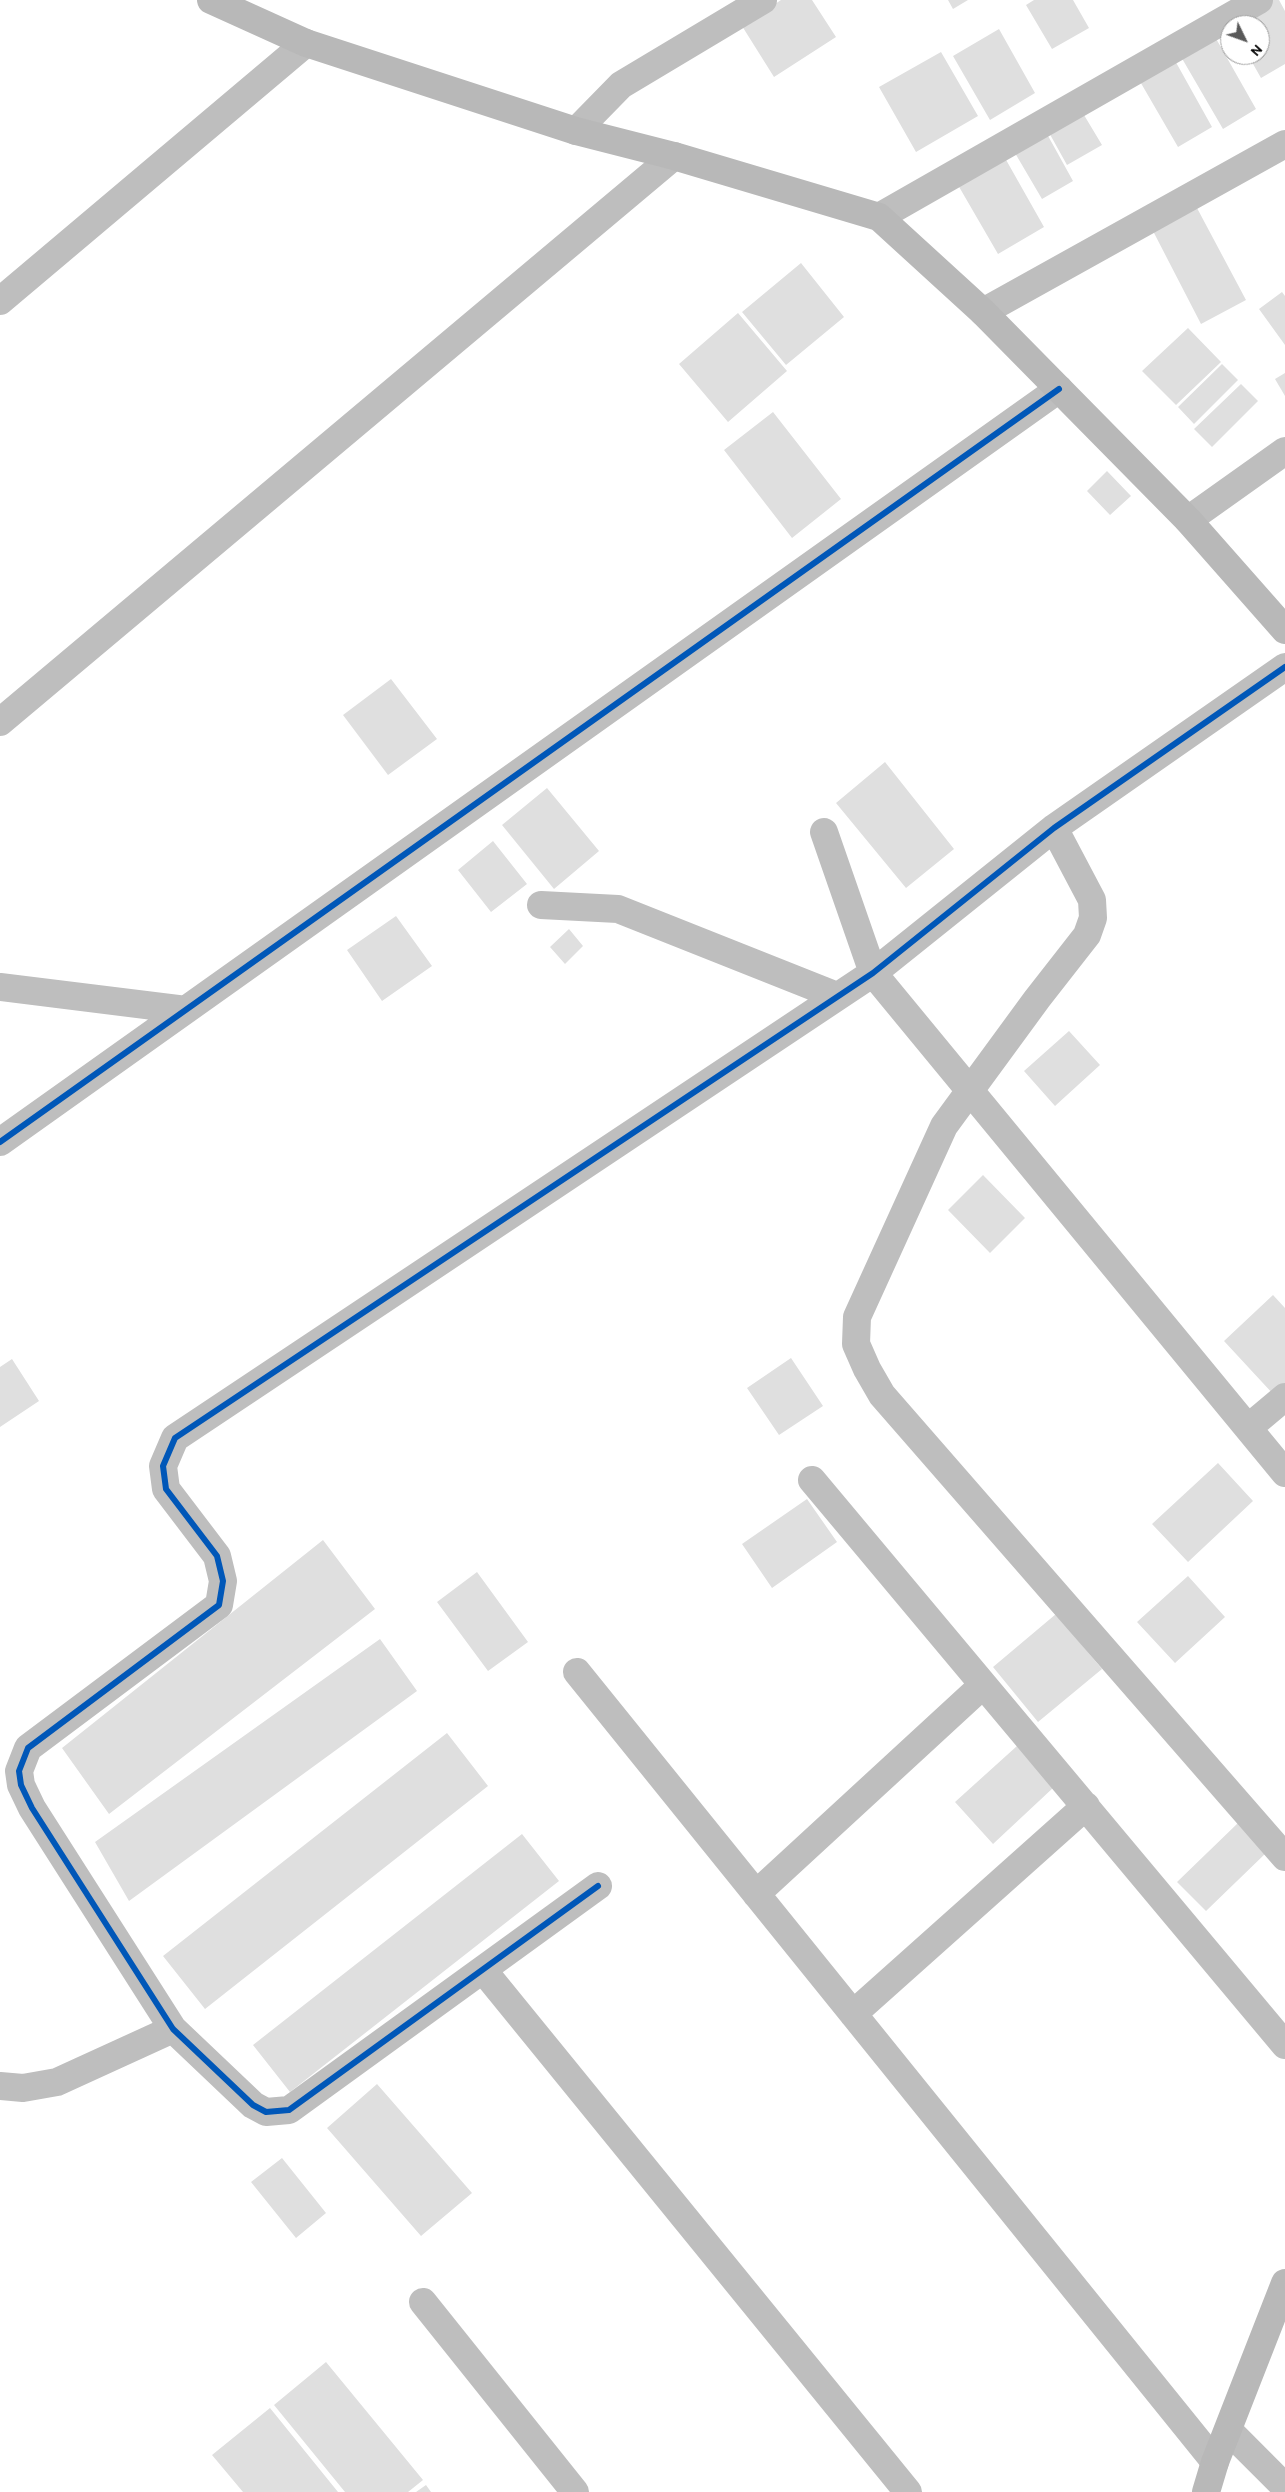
<!DOCTYPE html>
<html>
<head>
<meta charset="utf-8">
<style>
	body { margin:0 }
	#map { position:relative; width:1285px; height:2492px; overflow:hidden; background:#fff; font-family:Overpass,sans-serif }
	canvas { display:block }
	.north { position:absolute; left:1220px; top:15px; width:50px; height:50px; box-sizing:border-box; background:#fff; border:1px solid #999; border-radius:50%; rotate:132deg; font-size:14px; font-weight:700; line-height:20px; text-align:center; color:#000 }
	.north::after { content:''; display:block; margin:auto; width:18px; height:22px; background:#595959; clip-path:polygon(50% 0,100% 100%,50% 72%,0 100%) }
</style>
</head>
<body>
<div id="map">
<canvas width="1285" height="2492"></canvas>
<div class="north">N</div>
</div>
<script>
const ctx = document.querySelector('canvas').getContext('2d');
ctx.lineJoin = 'round';
function fillPath(path, color) {
  ctx.fillStyle = color;
  ctx.fill(path, 'evenodd');
}
function poly(rows) {
  const path = new Path2D();
  for (const r of rows) {
    path.moveTo(r[0], r[1]);
    for (let i = 2; i < r.length; i += 2) path.lineTo(r[i], r[i + 1]);
  }
  return path;
}
function trace(path, color, width, dash) {
  ctx.strokeStyle = color;
  ctx.lineWidth = width;
  ctx.lineCap = dash ? 'butt' : 'round';
  ctx.setLineDash(dash || []);
  ctx.stroke(path);
}
const building = poly([
	[781,0,812,0,836,37,774,77,742,26],
	[948,0,968,0,953,9],
	[1034,0,1073,0,1089,28,1052,49,1026,5],
	[1273,0,1279,0,1285,11,1285,64,1261,78,1248,55,1260,55,1260,25,1230,25],
	[999,29,1035,93,990,120,953,56],
	[1214,35,1256,109,1223,129,1180,55],
	[941,52,978,116,916,152,879,87],
	[1173,57,1212,127,1178,147,1138,78],
	[1081,110,1102,145,1067,165,1047,129],
	[1047,134,1073,181,1042,199,1015,153],
	[1005,158,1044,227,998,254,958,185],
	[1197,208,1246,300,1201,324,1153,231],
	[801,263,844,317,786,365,742,312],
	[1282,292,1285,296,1285,345,1259,309],
	[738,313,787,371,728,422,679,364],
	[1188,328,1221,362,1176,405,1142,371],
	[1222,364,1238,380,1194,424,1178,407],
	[1285,373,1285,396,1275,379],
	[1241,384,1258,401,1212,447,1194,429],
	[773,412,841,499,792,538,724,450],
	[1107,471,1131,496,1110,515,1087,491],
	[391,679,437,739,388,775,343,715],
	[885,762,954,849,906,888,836,803],
	[547,788,599,851,554,889,502,825],
	[493,841,527,884,491,912,458,870],
	[396,916,432,966,382,1001,347,950],
	[569,929,583,946,565,964,550,947],
	[1069,1031,1100,1065,1055,1106,1024,1071],
	[983,1175,1025,1218,990,1253,948,1210],
	[1273,1295,1285,1308,1285,1385,1274,1395,1224,1341],
	[791,1358,823,1406,779,1435,747,1388],
	[12,1359,39,1401,0,1427,0,1367],
	[1218,1463,1253,1501,1188,1562,1152,1524],
	[807,1499,837,1542,772,1588,742,1544],
	[323,1540,375,1609,109,1814,62,1748],
	[477,1572,528,1642,488,1671,437,1602],
	[1188,1576,1225,1617,1175,1663,1137,1622],
	[1056,1614,1102,1669,1038,1722,993,1667],
	[380,1639,417,1691,129,1901,95,1842],
	[447,1733,488,1786,205,2009,163,1956],
	[1017,1746,1054,1787,993,1844,955,1802],
	[1238,1823,1267,1852,1206,1911,1177,1882],
	[522,1834,559,1881,290,2092,253,2045],
	[377,2084,472,2193,421,2236,327,2128],
	[282,2158,326,2213,296,2238,251,2182],
	[326,2362,423,2480,408,2492,345,2492,274,2405],
	[270,2408,338,2492,243,2492,212,2455],
	[426,2485,431,2492,416,2492]
]);
const street = poly([
	[576,131,621,85,763,0],
	[879,217,1259,0],
	[0,301,306,43],
	[983,312,1285,144],
	[1188,520,1285,451],
	[0,722,674,156],
	[1054,828,1092,900,1093,918,1087,935,1037,999,944,1126,857,1317,856,1344,867,1369,882,1395,1285,1857],
	[824,832,873,973,1285,1473],
	[541,905,618,909,837,996],
	[0,987,186,1010],
	[0,1142,1059,389],
	[1248,1428,1285,1397],
	[812,1480,1285,2045],
	[577,1672,1215,2462],
	[598,1886,289,2110,266,2112,253,2105,173,2029,32,1808,21,1785,19,1771,28,1748,219,1605,223,1581,217,1556,166,1489,163,1466,175,1438,873,973,1054,828,1285,667],
	[756,1894,983,1685],
	[483,1970,908,2492],
	[853,2014,1086,1806],
	[0,2086,23,2088,57,2082,173,2029],
	[423,2302,575,2492],
	[1229,2431,1285,2487]
]);
const secondary = poly([
	[211,0,306,43,576,131,674,156,879,217,983,312,1188,520,1285,630],
	[1206,2492,1215,2462,1285,2283]
]);
const cycleway = poly([
	[0,1142,1059,389],
	[598,1886,289,2110,266,2112,253,2105,173,2029,32,1808,21,1785,19,1771,28,1748,219,1605,223,1581,217,1556,166,1489,163,1466,175,1438,873,973,1054,828,1285,667]
]);
fillPath(building, '#dfdfdf');
trace(street, '#bebebe', 28);
trace(secondary, '#b8b8b8', 28);
trace(cycleway, '#0057b8', 6);
</script>
</body>
</html>
